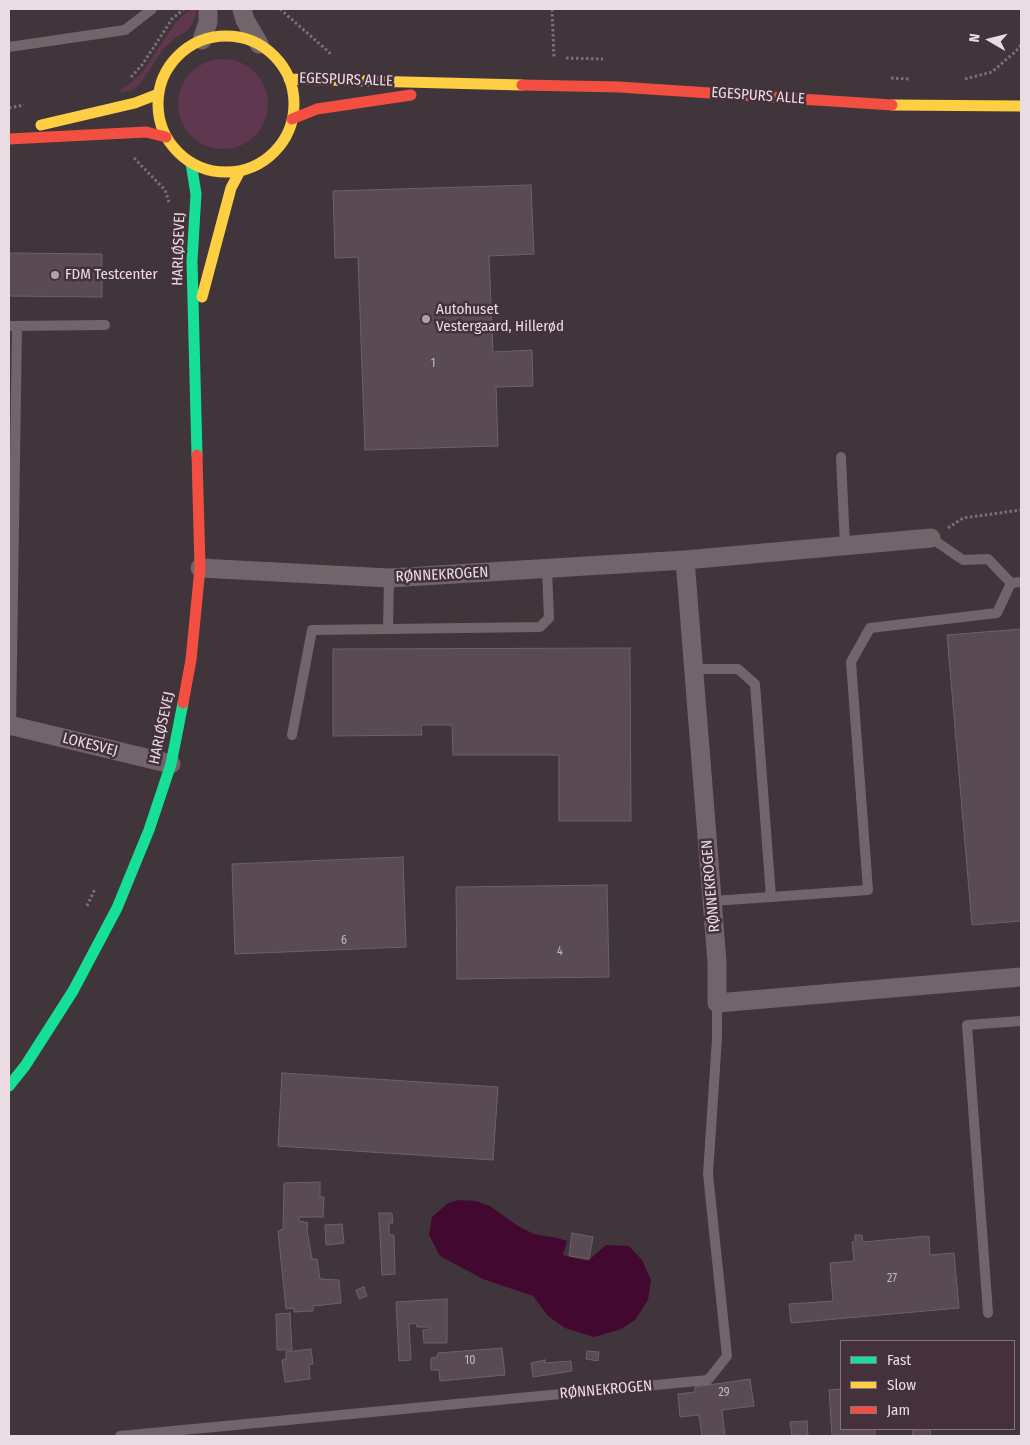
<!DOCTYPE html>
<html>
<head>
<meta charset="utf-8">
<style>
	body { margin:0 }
	#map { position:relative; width:1030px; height:1445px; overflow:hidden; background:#40353b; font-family:"Fira Sans Condensed",sans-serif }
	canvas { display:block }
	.frame { position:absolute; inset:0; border:10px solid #e9dce3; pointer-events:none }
	.legend { position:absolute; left:840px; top:1340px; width:175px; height:90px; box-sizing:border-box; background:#44313c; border:1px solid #86757f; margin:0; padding:6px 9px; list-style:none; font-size:15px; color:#e9dce3 }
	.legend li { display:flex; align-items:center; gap:10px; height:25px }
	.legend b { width:25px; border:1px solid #86757f }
	.north { position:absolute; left:965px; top:15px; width:50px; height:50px; -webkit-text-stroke:4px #44313c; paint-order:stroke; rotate:278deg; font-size:14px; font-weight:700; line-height:20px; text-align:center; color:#e9dce3 }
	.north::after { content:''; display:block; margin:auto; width:18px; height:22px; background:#e9dce3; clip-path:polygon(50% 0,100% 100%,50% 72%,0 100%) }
</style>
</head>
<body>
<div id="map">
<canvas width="1030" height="1445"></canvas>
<div class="frame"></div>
<ul class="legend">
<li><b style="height:6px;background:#16e098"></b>Fast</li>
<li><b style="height:6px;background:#ffcf43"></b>Slow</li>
<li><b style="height:6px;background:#f24e42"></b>Jam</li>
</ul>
<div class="north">N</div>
</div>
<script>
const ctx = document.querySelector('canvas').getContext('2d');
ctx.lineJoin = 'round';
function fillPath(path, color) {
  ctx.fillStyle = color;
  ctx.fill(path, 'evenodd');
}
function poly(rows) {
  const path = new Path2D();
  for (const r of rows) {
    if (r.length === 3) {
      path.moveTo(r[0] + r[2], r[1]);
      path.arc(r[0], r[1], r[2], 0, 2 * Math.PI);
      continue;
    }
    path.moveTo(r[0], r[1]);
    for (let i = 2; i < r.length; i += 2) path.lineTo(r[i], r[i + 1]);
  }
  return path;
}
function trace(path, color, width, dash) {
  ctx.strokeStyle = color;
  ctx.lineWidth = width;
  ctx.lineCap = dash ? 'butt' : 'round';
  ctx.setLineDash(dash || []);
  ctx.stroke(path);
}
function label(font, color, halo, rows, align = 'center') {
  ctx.font = font + ' "Fira Sans Condensed",sans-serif';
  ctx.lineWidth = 5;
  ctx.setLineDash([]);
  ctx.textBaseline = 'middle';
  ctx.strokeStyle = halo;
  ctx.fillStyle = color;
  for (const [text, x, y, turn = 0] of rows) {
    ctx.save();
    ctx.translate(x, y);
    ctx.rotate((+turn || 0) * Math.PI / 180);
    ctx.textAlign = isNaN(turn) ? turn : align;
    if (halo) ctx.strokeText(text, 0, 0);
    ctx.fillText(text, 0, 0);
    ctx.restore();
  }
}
const green = poly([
	[191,9,196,9,196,14,192,24,187,31,175,38,164,48,140,84,133,90,121,93,120,89,126,87,141,74,176,22],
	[223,104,45]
]);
const water = poly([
	[459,1200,476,1201,490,1206,518,1226,534,1234,558,1238,567,1241,563,1255,588,1261,606,1245,629,1246,642,1260,651,1280,648,1300,635,1320,621,1329,594,1337,565,1328,548,1316,533,1296,483,1279,440,1256,429,1235,432,1217,448,1203]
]);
const building = poly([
	[531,185,534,254,489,256,493,352,532,350,533,386,496,387,498,446,365,450,358,257,335,258,333,191,531,185],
	[9,253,102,254,102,297,9,296,9,253],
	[1021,629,1021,921,972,925,947,635,1021,629],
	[630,648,631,821,559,821,559,755,453,755,452,725,421,725,422,735,333,736,333,649,630,648],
	[403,857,406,947,235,954,232,864,403,857],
	[607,885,609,977,457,979,456,887,607,885],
	[282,1073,498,1087,493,1160,278,1146,282,1073],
	[320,1182,320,1197,324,1197,323,1217,299,1217,299,1221,308,1223,307,1230,312,1259,317,1259,320,1279,339,1280,341,1303,313,1306,313,1311,294,1312,294,1308,286,1309,278,1231,283,1229,284,1183,320,1182],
	[379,1213,392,1213,393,1223,389,1223,389,1235,394,1235,395,1274,382,1275,379,1213],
	[342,1224,344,1243,326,1245,325,1225,342,1224],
	[572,1233,593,1237,589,1259,569,1256,572,1233],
	[855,1235,862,1235,863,1242,929,1236,930,1255,954,1253,959,1308,791,1323,789,1304,833,1301,830,1263,854,1261,852,1242,855,1242,855,1235],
	[364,1287,367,1296,359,1299,356,1290,364,1287],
	[447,1299,447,1343,424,1343,423,1330,430,1329,430,1327,417,1327,416,1323,409,1324,411,1360,399,1361,396,1302,447,1299],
	[290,1313,292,1350,277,1350,276,1314,290,1313],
	[502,1348,505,1375,440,1381,439,1370,431,1370,431,1358,437,1357,438,1353,502,1348],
	[311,1349,313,1364,309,1365,310,1379,285,1382,282,1360,286,1359,286,1352,311,1349],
	[587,1351,599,1352,598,1361,586,1359,587,1351],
	[545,1360,545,1363,571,1361,572,1371,533,1377,531,1363,545,1360],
	[750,1379,754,1406,722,1410,725,1436,702,1436,699,1415,680,1417,678,1394,695,1392,695,1387,750,1379],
	[841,1389,841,1429,875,1429,875,1436,832,1436,829,1390,841,1389],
	[807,1421,808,1436,792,1436,790,1422,807,1421],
	[912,1429,930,1429,931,1436,913,1436,912,1429]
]);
const path = poly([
	[280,9,331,54],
	[552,9,554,58],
	[566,58,603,59],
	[131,77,142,65,172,19,184,9],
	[891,78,909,79],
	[965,79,992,72,1016,51,1021,45],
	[9,108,24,105],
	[134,158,165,190,169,202],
	[948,528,963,518,1021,510],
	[87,906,95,889]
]);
const lane = poly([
	[9,47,125,30,152,9],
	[9,326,105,325],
	[841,457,845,546],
	[931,538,963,560,988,559,1011,583,1021,582],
	[389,578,388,629,540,627,549,618,547,570],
	[694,669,738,669,755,684,771,897,713,901],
	[11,726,17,326],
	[292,735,312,630,388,629],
	[771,897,868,890,851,662,870,628,997,613,1011,583],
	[988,1313,967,1025,1021,1021],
	[120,1436,708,1380,727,1356,708,1174,717,1038,717,1003]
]);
const street = poly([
	[242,9,245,20,259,44],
	[202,40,208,22,208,9],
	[685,560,717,962,717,1003,1021,977],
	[200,568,389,578,685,560,931,538],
	[9,725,171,764]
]);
const fast = poly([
	[191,163,196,194,192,261,197,455],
	[9,1086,25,1066,73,991,117,908,149,830,171,764,183,703]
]);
const slow = poly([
	[226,104,68],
	[289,79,522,85],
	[892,105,1021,106],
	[41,125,135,103,158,94],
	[202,297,231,188,240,171]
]);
const jam = poly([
	[522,85,619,87,892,105],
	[292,119,317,109,411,95],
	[9,139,146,132,166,137],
	[183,703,191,660,200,568,197,455]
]);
const markers = [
	[55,275,5,"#aea2a8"],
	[426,319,5,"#aea2a8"]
];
const numberNames = [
	["1",433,364],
	["6",344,941],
	["4",560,952],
	["27",892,1279],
	["10",470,1361],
	["29",724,1393]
];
const streetNames = [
	["EGESPURS ALLE",346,80,2],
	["EGESPURS ALLE",758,96,4],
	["HARLØSEVEJ",179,249,-88],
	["RØNNEKROGEN",442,575,-3],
	["HARLØSEVEJ",162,728,-78],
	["LOKESVEJ",90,745,14],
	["RØNNEKROGEN",711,886,-95],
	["RØNNEKROGEN",606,1390,-5]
];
const poiNames = [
	["FDM Testcenter",65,275],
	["Autohuset",436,310],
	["Vestergaard, Hillerød",436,327]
];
fillPath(green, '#5f384f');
fillPath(water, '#430830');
fillPath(building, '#5a4a54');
trace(building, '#6b6267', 1);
trace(path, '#7a7075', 3, [2.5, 2.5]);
trace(lane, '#71656b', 10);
trace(street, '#71656b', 19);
trace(fast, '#16e098', 11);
trace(slow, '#ffcf43', 11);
trace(jam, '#f24e42', 11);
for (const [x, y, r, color] of markers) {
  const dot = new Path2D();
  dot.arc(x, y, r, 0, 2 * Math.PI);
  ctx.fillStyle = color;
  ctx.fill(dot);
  trace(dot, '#44313c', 2);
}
label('12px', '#c5b8bf', null, numberNames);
label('15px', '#e9dce3', '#44313c', streetNames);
label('15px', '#e9dce3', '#44313c', poiNames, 'left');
</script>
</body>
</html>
